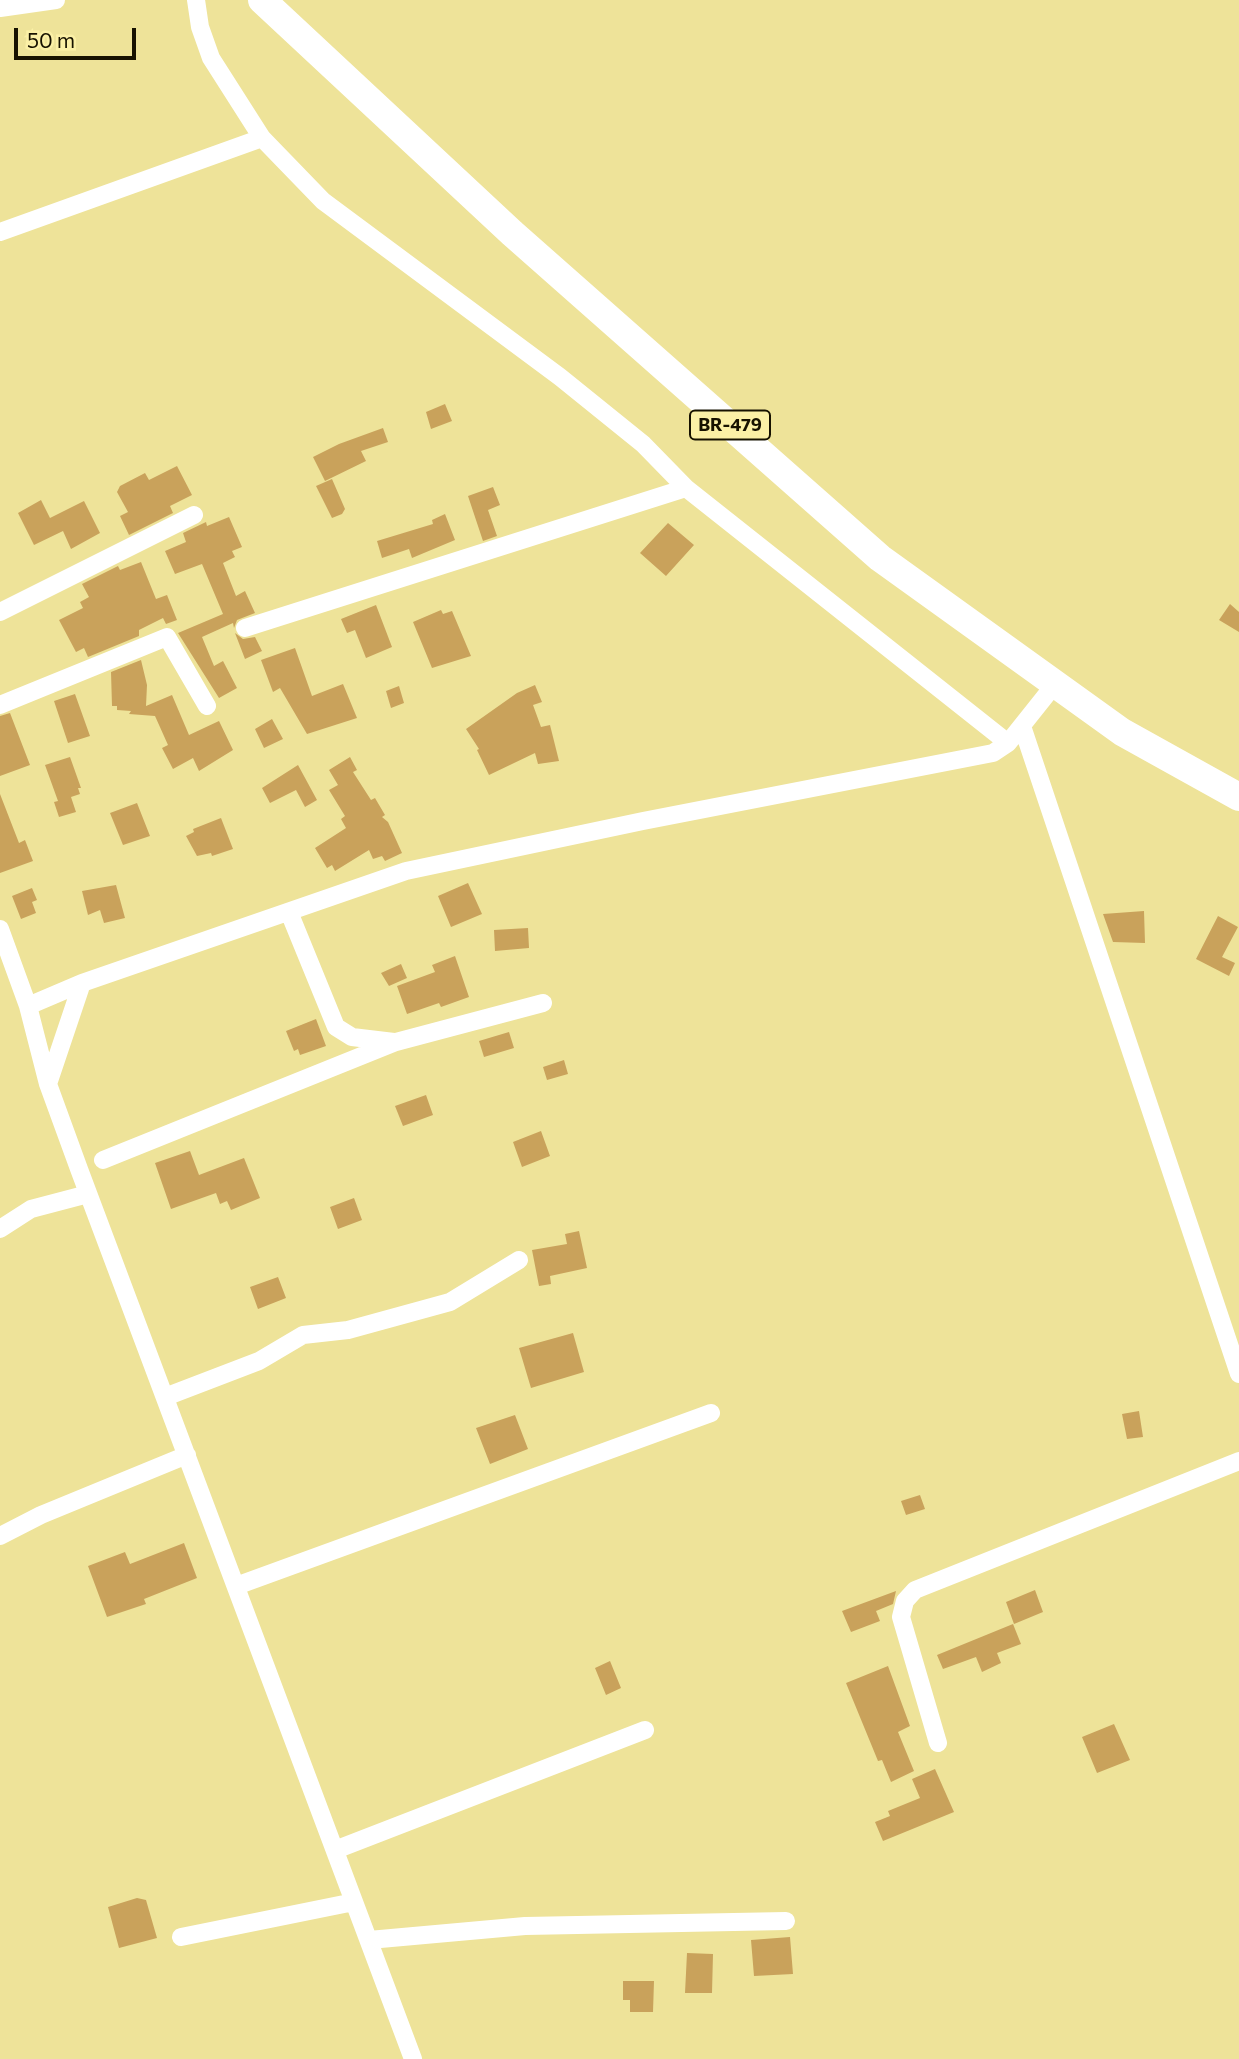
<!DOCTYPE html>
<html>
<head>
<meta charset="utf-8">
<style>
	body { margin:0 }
	#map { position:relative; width:1239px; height:2059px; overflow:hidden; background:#eee399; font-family:Commissioner,sans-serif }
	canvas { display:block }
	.scale { position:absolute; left:14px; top:28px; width:122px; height:32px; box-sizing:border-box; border:4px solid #171200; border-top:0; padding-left:9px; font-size:21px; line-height:24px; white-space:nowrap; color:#171200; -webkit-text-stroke:5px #fbf0a6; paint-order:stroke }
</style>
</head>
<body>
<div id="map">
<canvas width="1239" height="2059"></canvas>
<div class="scale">50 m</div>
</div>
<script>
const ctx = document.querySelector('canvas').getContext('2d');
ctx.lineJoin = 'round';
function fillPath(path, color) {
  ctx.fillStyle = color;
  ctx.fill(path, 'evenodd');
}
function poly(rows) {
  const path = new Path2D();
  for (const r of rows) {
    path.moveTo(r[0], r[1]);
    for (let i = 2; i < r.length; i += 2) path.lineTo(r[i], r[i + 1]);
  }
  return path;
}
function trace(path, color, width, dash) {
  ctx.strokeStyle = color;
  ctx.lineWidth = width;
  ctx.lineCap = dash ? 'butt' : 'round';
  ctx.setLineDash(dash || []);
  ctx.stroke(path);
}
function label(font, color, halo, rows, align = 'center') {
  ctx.font = font + ' Commissioner,sans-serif';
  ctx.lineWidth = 6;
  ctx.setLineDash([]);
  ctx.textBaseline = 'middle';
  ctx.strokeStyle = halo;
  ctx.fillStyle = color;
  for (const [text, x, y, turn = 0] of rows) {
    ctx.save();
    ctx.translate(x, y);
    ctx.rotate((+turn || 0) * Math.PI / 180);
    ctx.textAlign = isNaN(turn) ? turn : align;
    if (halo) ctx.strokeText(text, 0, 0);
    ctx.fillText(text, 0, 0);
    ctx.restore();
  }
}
const building = poly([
	[445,404,452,421,431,429,426,412],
	[383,428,388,442,361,451,366,461,325,481,313,457,339,444],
	[177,466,192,495,170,506,173,513,129,535,120,516,128,512,117,492,120,486,145,473,149,480],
	[332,479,345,509,342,514,332,518,316,486],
	[493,487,500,505,488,510,497,536,483,541,468,496],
	[41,500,50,518,84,501,100,533,71,549,63,531,34,545,18,513],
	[445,514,455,540,412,558,409,549,382,558,377,541,433,524,432,520],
	[229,517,242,547,232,551,235,557,223,563,236,596,245,591,255,613,237,620,234,628,233,623,202,637,214,666,223,661,237,688,219,698,178,633,223,614,202,564,175,574,165,551,186,542,183,533,206,522,207,526],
	[668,523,694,545,666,576,640,553],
	[141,562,156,599,167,595,177,620,166,624,163,618,139,630,139,636,88,657,84,648,76,652,59,620,83,608,80,602,89,597,82,584,118,566,120,570],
	[1230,604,1239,612,1239,632,1219,620],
	[376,605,392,647,366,658,355,630,347,633,341,619],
	[441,610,443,614,452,611,471,656,432,668,413,622],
	[235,633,243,639,255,637,262,651,245,659],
	[295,648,312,696,343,684,357,718,307,734,280,688,273,692,261,660],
	[141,660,147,685,146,706,172,695,189,735,219,721,233,750,199,771,193,758,173,769,162,748,168,745,155,716,129,714,131,711,117,710,117,706,112,706,111,672],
	[535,685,542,702,533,705,541,727,550,725,559,761,538,764,535,753,489,775,477,750,479,749,466,729,517,693],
	[399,686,404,703,391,708,386,691],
	[75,694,90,736,68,743,54,701],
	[10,713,30,765,0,776,0,716],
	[272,719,283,739,264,748,255,729],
	[70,757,81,788,78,788,80,794,71,797,76,812,59,817,54,802,58,801,45,765],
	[350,757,357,770,353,772,371,800,375,798,385,815,382,817,388,822,402,853,385,861,382,856,373,859,369,850,335,871,332,865,327,868,315,848,346,828,341,819,345,816,329,790,338,785,329,770],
	[298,765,317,800,305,807,296,790,270,803,262,788],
	[0,794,19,843,25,840,33,861,0,873],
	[137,803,150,836,123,845,110,813],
	[221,818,233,849,212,856,211,853,197,856,186,836,194,832,193,829],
	[468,883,482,914,451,927,438,896],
	[116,885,125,918,104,923,100,910,88,915,82,891],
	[32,888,37,900,32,902,36,913,21,919,12,896],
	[1144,911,1145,943,1113,942,1103,914],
	[1218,916,1238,927,1222,957,1235,963,1229,976,1196,959],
	[528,928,529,948,495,951,494,930],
	[455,956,469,997,441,1007,439,1003,407,1014,397,986,435,972,432,965],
	[401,964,407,978,389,986,381,973],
	[316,1019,326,1046,300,1055,298,1049,294,1051,286,1031],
	[509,1032,514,1048,484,1057,479,1041],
	[564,1060,568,1074,547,1080,543,1067],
	[426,1095,433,1115,403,1126,395,1106],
	[541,1131,550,1156,522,1167,513,1142],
	[190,1151,199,1175,244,1158,260,1198,231,1210,227,1201,220,1204,216,1193,171,1209,155,1163],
	[354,1198,362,1220,338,1229,330,1207],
	[579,1231,587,1268,550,1276,551,1284,539,1286,532,1250,567,1244,565,1234],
	[278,1277,286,1298,258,1309,250,1287],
	[573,1333,584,1372,531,1388,519,1348],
	[1139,1411,1143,1437,1127,1439,1122,1414],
	[515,1415,528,1449,490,1464,476,1428],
	[920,1495,925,1509,906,1515,901,1501],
	[184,1543,197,1578,144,1599,146,1604,107,1617,88,1566,125,1552,130,1564],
	[1035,1590,1043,1612,1014,1624,1006,1602],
	[896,1591,893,1604,876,1611,880,1621,851,1632,842,1611],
	[1013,1624,1021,1644,997,1653,1001,1663,982,1672,976,1657,943,1669,937,1655],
	[610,1661,621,1688,606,1695,595,1668],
	[888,1666,910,1726,898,1732,914,1771,891,1782,882,1760,878,1761,846,1683],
	[1114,1724,1130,1760,1097,1773,1082,1737],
	[935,1769,954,1812,883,1841,875,1822,890,1816,888,1811,920,1798,912,1779],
	[137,1898,146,1900,157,1938,119,1948,108,1907],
	[790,1937,793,1974,754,1976,751,1940],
	[687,1953,713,1954,712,1993,685,1993],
	[623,1981,654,1981,653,2012,630,2012,630,2000,623,2000]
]);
const street = poly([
	[196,0,200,27,211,58,262,138,323,201,560,377,643,444,686,488],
	[0,8,56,0],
	[0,232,262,138],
	[0,612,194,515],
	[245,628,686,488,1008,743],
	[0,705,167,637,207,706],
	[1022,726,1239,1374],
	[289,912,336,1027,352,1037,394,1042],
	[0,929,28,1006,48,1084,79,1169,413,2059],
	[28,1006,82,983,406,871,643,821,993,753,1008,743,1055,684],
	[48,1084,82,983],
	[103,1160,396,1042,543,1003],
	[0,1229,31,1209,88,1194],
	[165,1397,259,1361,303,1335,348,1330,450,1302,519,1260],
	[0,1536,41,1515,187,1455],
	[236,1586,711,1413],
	[938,1743,901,1617,905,1601,915,1590,1239,1461],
	[335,1850,645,1730],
	[181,1937,354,1902],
	[369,1940,525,1926,786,1921]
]);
const primary = poly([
	[262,0,512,233,880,558,1122,732,1239,797]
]);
const shields = [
	[730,425,80]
];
const shieldNames = [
	["BR-479",730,425]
];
fillPath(building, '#c9a25b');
trace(street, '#fff', 18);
trace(primary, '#fff', 28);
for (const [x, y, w] of shields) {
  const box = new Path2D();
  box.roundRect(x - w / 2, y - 14.5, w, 29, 5);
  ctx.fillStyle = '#fbf0a6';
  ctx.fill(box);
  trace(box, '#171200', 2);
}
label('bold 18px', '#171200', null, shieldNames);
</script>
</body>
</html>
